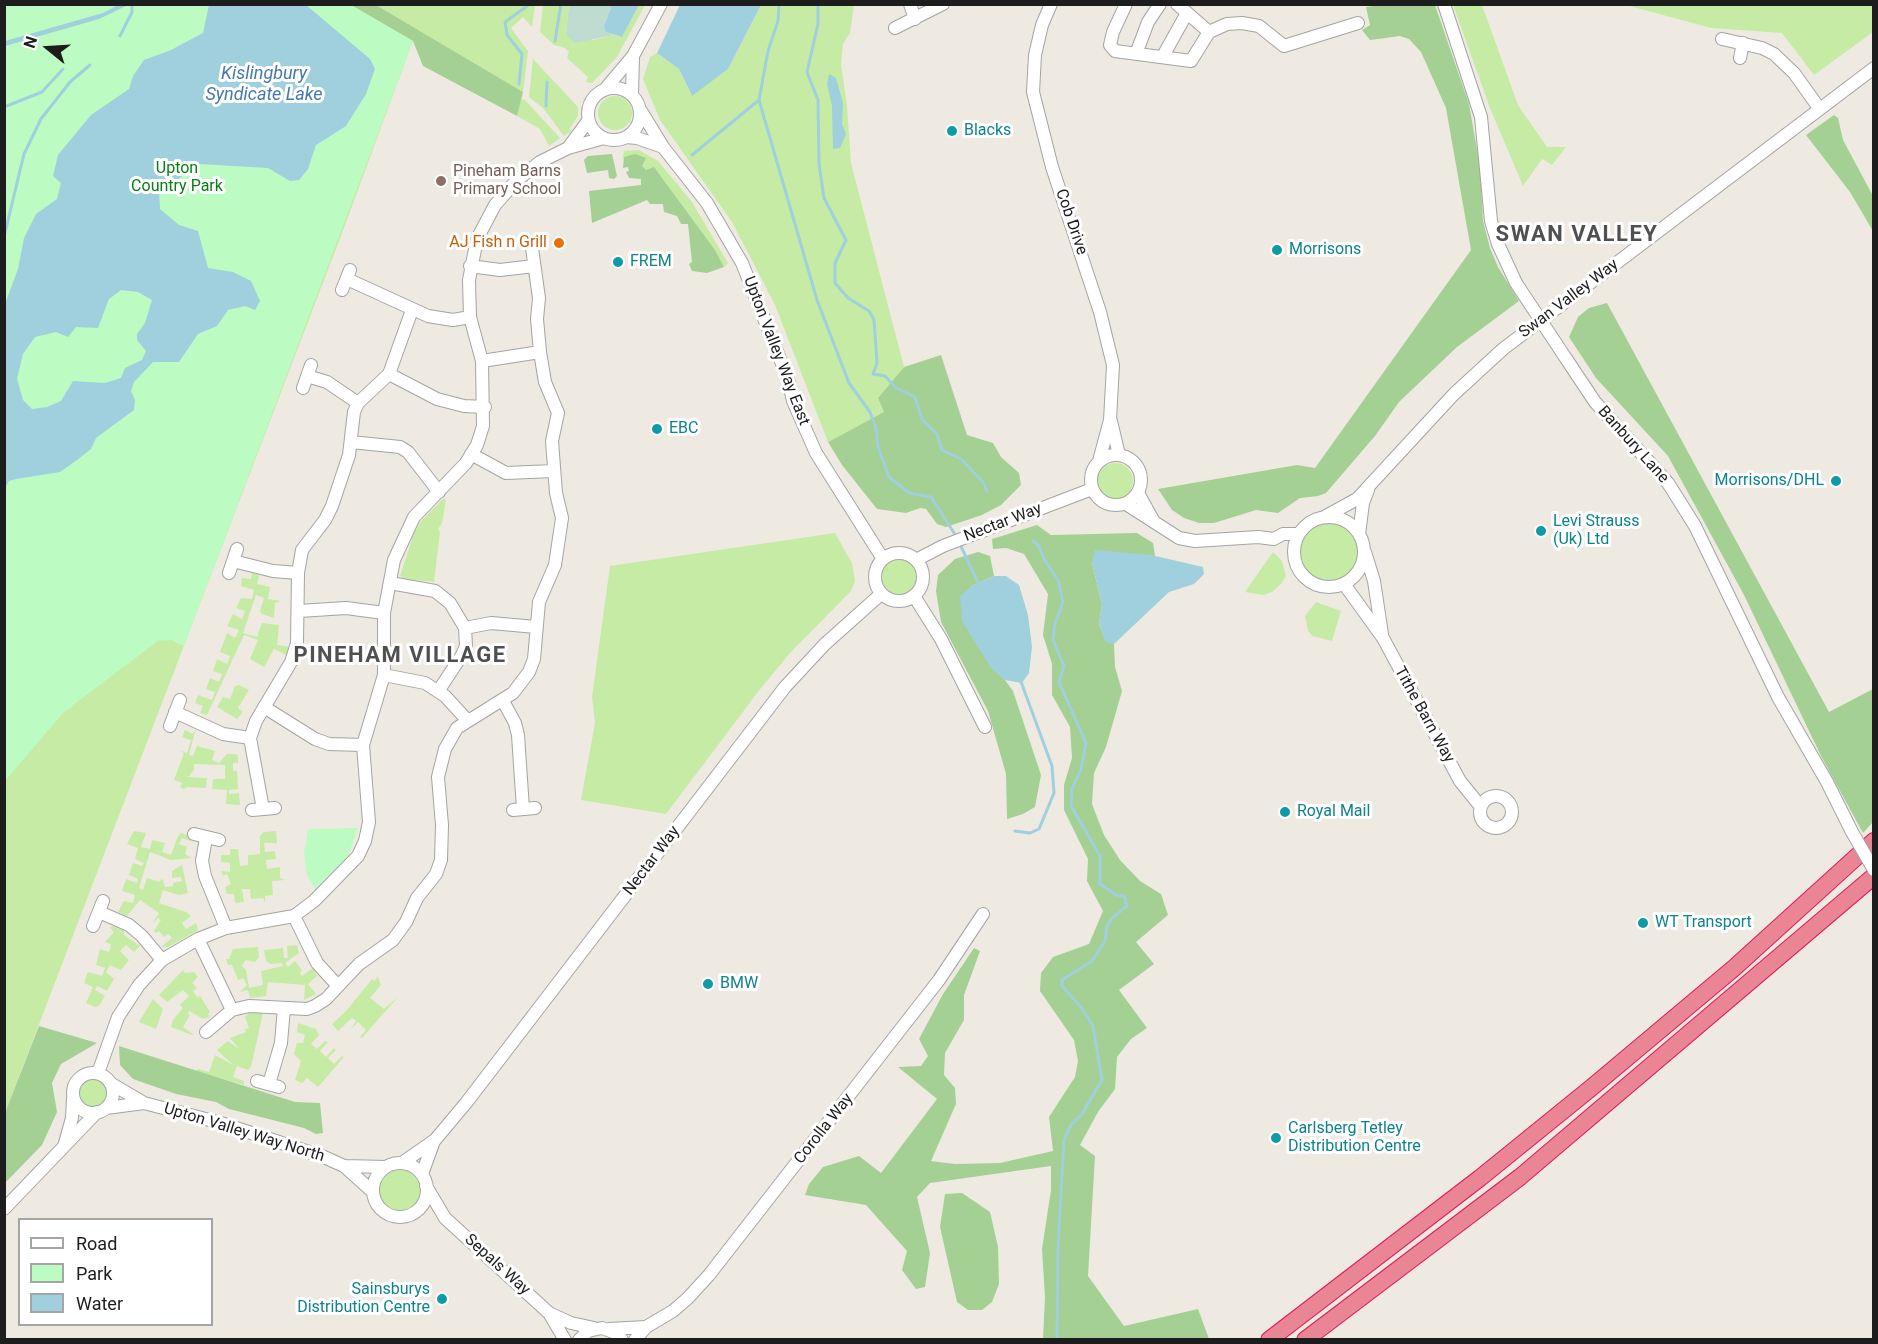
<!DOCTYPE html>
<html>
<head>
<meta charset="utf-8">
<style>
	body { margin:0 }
	#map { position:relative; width:1878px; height:1344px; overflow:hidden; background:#eeeae2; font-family:Roboto,sans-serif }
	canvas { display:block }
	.frame { position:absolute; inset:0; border:6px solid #1d1d1d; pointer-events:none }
	.legend { position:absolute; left:18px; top:1218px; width:195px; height:108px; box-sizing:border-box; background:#fff; border:2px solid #a5a5a5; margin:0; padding:8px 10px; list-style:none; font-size:18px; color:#1d1d1d }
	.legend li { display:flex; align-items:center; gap:12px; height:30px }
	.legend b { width:30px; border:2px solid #a5a5a5 }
	.north { position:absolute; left:18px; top:18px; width:60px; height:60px; -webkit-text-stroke:4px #fff; paint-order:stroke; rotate:288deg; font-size:16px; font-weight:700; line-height:24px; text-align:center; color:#1d1d1d }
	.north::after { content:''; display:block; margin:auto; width:21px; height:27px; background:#1d1d1d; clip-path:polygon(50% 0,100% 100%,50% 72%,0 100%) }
</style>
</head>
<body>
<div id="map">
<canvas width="1878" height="1344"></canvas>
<div class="frame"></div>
<ul class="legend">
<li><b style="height:8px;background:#fff"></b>Road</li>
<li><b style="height:16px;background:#bcfbc2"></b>Park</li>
<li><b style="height:16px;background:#a0cfde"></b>Water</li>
</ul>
<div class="north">N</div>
</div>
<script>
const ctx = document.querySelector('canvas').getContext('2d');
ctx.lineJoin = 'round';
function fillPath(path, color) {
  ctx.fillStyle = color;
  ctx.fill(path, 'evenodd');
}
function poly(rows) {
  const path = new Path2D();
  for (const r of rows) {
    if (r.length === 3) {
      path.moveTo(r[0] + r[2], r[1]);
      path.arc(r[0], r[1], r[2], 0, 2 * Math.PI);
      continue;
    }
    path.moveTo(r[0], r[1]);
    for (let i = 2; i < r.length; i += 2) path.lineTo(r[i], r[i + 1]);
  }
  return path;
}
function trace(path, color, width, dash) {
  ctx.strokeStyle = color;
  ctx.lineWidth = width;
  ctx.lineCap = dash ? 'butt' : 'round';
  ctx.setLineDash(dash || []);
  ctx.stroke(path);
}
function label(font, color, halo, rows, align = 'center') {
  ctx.font = font + ' Roboto,sans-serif';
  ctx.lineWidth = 6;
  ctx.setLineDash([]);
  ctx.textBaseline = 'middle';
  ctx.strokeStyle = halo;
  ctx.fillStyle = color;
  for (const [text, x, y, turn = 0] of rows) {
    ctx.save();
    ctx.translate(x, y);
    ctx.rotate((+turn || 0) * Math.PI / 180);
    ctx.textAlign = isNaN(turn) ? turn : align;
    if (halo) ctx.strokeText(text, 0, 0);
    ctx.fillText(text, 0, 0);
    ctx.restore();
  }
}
const grass = poly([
	[351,5,413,41,342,233,5,1113,5,488],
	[376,5,535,5,532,27,523,17,511,28,528,51,523,92],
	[543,5,569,5,566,35,593,40,614,35,622,37,639,5,645,5,617,57,592,83,586,82,588,77,567,58,569,52,565,48,554,45,540,32],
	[761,5,854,5,850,33,843,44,841,64,847,106,851,163,904,367,878,398,884,412,828,442,775,305,732,222,660,120,643,79,650,57,657,53,679,69,691,95,728,69],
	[1453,5,1482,5,1518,105,1547,147,1566,147,1552,165,1542,159,1523,186,1490,108],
	[1626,5,1873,5,1873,32,1814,75,1782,33,1711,28],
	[533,59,578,107,578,116,570,128,571,131,564,136,543,108,529,97],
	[615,113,17],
	[521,99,525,100,560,138,549,146,540,129,517,116],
	[639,150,658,161,692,202,728,263,724,267,715,250,654,168,646,170,624,157,622,161,624,151],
	[1115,481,18],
	[443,499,446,500,442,523,438,529,440,532,434,582,404,579,400,576,414,533,422,520],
	[1329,552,29],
	[835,533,852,563,855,581,851,591,790,653,761,688,666,814,581,800,595,723,592,697,610,566],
	[1273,552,1282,561,1286,576,1281,584,1272,592,1263,595,1245,592],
	[899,577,19],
	[252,573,259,575,257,584,270,587,268,599,281,601,275,603,274,618,262,614,260,611,264,598,256,595,243,633,257,637,262,623,279,625,277,645,290,647,286,655,274,649,264,667,250,659,258,640,244,635,207,715,200,713,203,706,195,703,198,695,212,700,215,692,206,689,210,678,219,682,222,674,213,671,217,659,227,664,230,656,220,652,227,633,235,638,239,630,227,626,233,614,242,619,245,611,236,608,241,598,252,599,254,590,241,586,242,578,251,579],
	[1316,602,1341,611,1332,641,1313,636,1308,631,1305,616],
	[239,685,249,690,238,708,243,712,237,719,217,707,223,697,230,699,235,686],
	[196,728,189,755,193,756,197,746,215,751,212,760,219,763,227,754,236,754,238,757,238,763,233,763,233,771,237,771,238,789,229,790,229,794,239,793,240,805,226,804,227,790,212,789,213,779,225,779,225,765,194,764,194,770,188,777,207,778,206,788,187,787,184,789,180,787,182,783,174,780,184,753,178,750,187,753,191,740,182,737,185,730,193,734],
	[134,831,146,833,141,847,150,849,152,840,165,843,162,852,171,855,178,836,181,833,191,836,190,841,182,838,179,844,187,847,185,854,191,858,171,860,150,852,139,888,143,890,147,878,160,882,162,878,165,887,173,886,173,883,182,881,181,877,172,878,172,871,182,865,188,893,179,895,163,890,159,903,186,912,191,916,182,923,186,929,196,923,198,930,168,947,161,947,172,938,168,934,164,937,159,931,156,933,154,931,161,920,158,918,152,924,159,913,140,900,127,916,118,912,124,901,133,903,135,895,122,891,126,879,137,883,138,879,129,875,133,863,142,866,144,863,135,859,138,848,127,844],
	[276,831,277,843,264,843,265,852,275,851,276,859,266,860,267,869,280,867,280,878,285,880,272,881,273,895,265,896,265,903,263,898,251,899,250,889,242,889,244,902,235,903,234,894,227,894,225,887,231,884,227,874,223,876,221,871,230,872,230,863,221,862,221,855,230,855,230,849,238,849,240,866,248,865,248,855,260,854,260,836,264,832],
	[112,926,124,931,124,935,140,946,134,952,126,945,120,951,129,960,121,970,110,965,106,972,114,979,107,991,97,986,95,990,105,996,99,1006,95,1007,86,1003,93,987,84,983,88,972,102,976,105,968,96,965,100,949,109,952,111,944,105,942,114,932,110,928],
	[297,945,299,953,285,963,288,967,295,961,302,970,300,973,302,976,313,968,317,976,308,984,316,994,304,1000,305,985,268,982,266,996,250,998,248,990,240,992,247,985,243,978,238,980,232,965,228,965,226,959,229,959,233,949,258,947,259,957,255,962,245,960,242,966,246,970,249,988,263,985,261,971,283,966,282,963,270,964,266,961,264,950,283,948,284,958,288,958,287,946],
	[183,970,185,973,194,972,198,977,192,983,197,988,193,991,198,998,200,996,210,1012,208,1014,210,1017,203,1019,189,1011,188,1014,190,1015,183,1027,194,1035,192,1035,171,1027,173,1020,183,1008,180,1005,189,996,183,990,167,1002,159,995],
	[378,977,381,985,370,998,384,1009,398,997,362,1038,360,1037,366,1030,358,1022,351,1029,356,1021,352,1018,338,1031,332,1024,347,1010,372,979,374,981],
	[153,999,163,1009,156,1029,139,1022],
	[249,1013,263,1013,251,1067,248,1070,237,1066,233,1077,244,1081,244,1085,196,1071,198,1069,209,1072,215,1055,233,1065,217,1050,228,1041,239,1049,230,1038,246,1032,245,1029,249,1028,245,1017],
	[298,1023,316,1029,319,1035,311,1044,317,1049,325,1041,328,1042,320,1051,326,1057,334,1048,336,1050,328,1058,334,1064,342,1056,344,1057,318,1087,307,1078,302,1083,295,1080,301,1061,294,1054,297,1043,303,1043,305,1035,297,1032],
	[93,1093,14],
	[400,1190,22]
]);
const forest = poly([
	[1389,4,1435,5,1469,104,1480,167,1483,221,1490,248,1498,267,1519,301,1457,347,1399,402,1375,436,1326,493,1318,496,1300,498,1278,513,1256,510,1214,523,1199,523,1184,518,1172,510,1158,489,1297,465,1315,468,1471,250,1446,108,1421,52,1409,39,1400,36,1370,40,1362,30,1370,25,1366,7],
	[351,5,376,5,523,92,517,116,423,66,413,41],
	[1834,115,1838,118,1843,140,1873,196,1873,231,1850,192,1806,135],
	[612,154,617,176,614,179,609,178,608,170,587,173,584,160,588,156],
	[635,154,646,158,642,166,646,170,654,167,715,250,724,267,707,273,692,271,689,264,692,262,688,224,681,224,677,216,664,212,663,204,650,204,647,200,592,223,589,191,641,185,641,179,629,178,626,172,629,171,628,167,623,168,624,157],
	[1607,303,1829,712,1873,689,1873,822,1863,833,1821,756,1744,595,1668,456,1596,378,1569,337,1578,317,1589,308],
	[941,355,967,435,993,443,1001,457,1019,473,1021,485,1001,505,982,515,946,527,937,524,926,509,920,508,906,513,877,509,842,465,828,442,884,412,878,398,904,367],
	[1037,525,1051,535,1137,533,1153,543,1155,556,1092,563,1102,604,1099,624,1106,641,1114,644,1115,667,1122,691,1106,747,1094,773,1092,804,1104,835,1120,860,1140,881,1161,894,1168,915,1136,942,1154,964,1119,990,1147,1028,1131,1039,1117,1057,1115,1089,1098,1112,1080,1145,1095,1156,1088,1276,1124,1326,1198,1309,1209,1339,1043,1339,1045,1297,1042,1249,1051,1190,1051,1166,930,1183,917,1197,930,1253,925,1287,916,1289,902,1270,907,1251,866,1205,805,1195,809,1184,823,1167,859,1156,881,1173,937,1099,898,1067,921,1066,928,1056,919,1039,943,994,974,948,980,951,964,995,964,1020,945,1053,944,1075,955,1088,956,1104,931,1161,955,1164,1000,1163,1053,1151,1049,1117,1075,1077,1078,1061,1074,1040,1040,991,1041,973,1053,957,1089,944,1103,911,1087,881,1088,859,1064,810,1064,785,1072,758,1070,727,1052,695,1052,664,1043,635,1048,594,1024,554,1006,548,993,549,992,539],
	[978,552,990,556,994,576,972,586,962,620,992,668,1005,680,1013,691,1041,775,1035,807,1023,814,1007,819,1006,774,988,711,941,622,936,591,938,575,955,559],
	[39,1026,97,1043,61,1064,52,1083,57,1112,42,1145,5,1183,5,1113],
	[119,1046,295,1102,320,1103,323,1133,316,1134,304,1128,229,1109,216,1102,176,1094,133,1079,120,1065],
	[962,1193,990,1212,998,1247,999,1284,992,1302,982,1310,968,1310,957,1302,940,1227,945,1194]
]);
const wetland = poly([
	[569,5,612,5,604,26,607,32,614,35,575,43,566,35]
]);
const park = poly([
	[5,5,351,5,413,41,184,646,171,640,158,641,64,712,5,781],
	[358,828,348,856,315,889,307,875,304,853,308,829]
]);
const water = poly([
	[118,5,128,5,99,19,5,46,5,41,103,13],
	[209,5,306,5,370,59,375,69,366,94,346,126,316,145,308,169,299,180,290,181,268,168,200,164,159,192,160,209,179,225,198,231,208,268,233,272,251,281,260,301,255,310,245,306,228,310,217,326,198,334,179,362,153,362,134,382,131,391,135,400,134,410,96,438,91,449,77,460,60,472,16,479,9,481,5,488,5,304,18,269,24,238,36,214,57,199,61,183,53,176,58,155,91,115,129,89,133,76,144,60,171,50,203,33],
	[121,290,138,292,152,300,145,323,137,334,137,340,146,351,142,360,125,368,121,378,105,383,73,381,61,401,47,407,32,409,23,400,17,379,23,354,35,337,56,332,68,337,76,327,98,328,109,299],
	[612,5,639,5,622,37,606,32,604,26],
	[680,5,761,5,728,69,692,96,679,69,657,53],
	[829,74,836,78,843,103,842,124,846,134,840,148,833,149,832,106,827,84],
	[1095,550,1151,555,1203,567,1204,574,1194,584,1169,592,1114,644,1106,642,1099,624,1102,604,1092,563],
	[994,576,1006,576,1019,585,1028,615,1032,647,1029,673,1022,683,1005,680,991,668,962,621,960,596,972,586]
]);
const stream = poly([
	[818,4,818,24,807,72,818,100,819,164,824,198,846,240,835,263,835,283,848,298,869,311,874,320,877,363,873,374,885,376,896,388,915,397,922,419,937,434,942,450,961,459,983,482,987,491],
	[1738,4,1746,4],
	[120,36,132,12,132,4],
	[555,41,561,4],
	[519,84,522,54,507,35,505,22,530,4],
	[759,100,817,300,849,383,870,412,876,428,878,447,889,477,909,493,931,497,956,536],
	[546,106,547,82],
	[4,107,42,92,63,69],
	[692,155,759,100,768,51,778,21,779,4],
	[4,237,24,154,41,119,70,82,90,65],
	[1033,541,1039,546,1044,559,1058,580,1063,602,1055,624,1053,640,1064,666,1059,682,1086,743,1081,769,1072,789,1071,806,1100,856,1100,884,1116,895,1124,896,1127,906,1111,919,1107,926,1105,941,1092,961,1062,980,1062,986,1081,1007,1093,1026,1102,1080,1082,1114,1071,1125,1064,1140,1058,1249,1057,1340],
	[959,542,979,585],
	[1015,831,1030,833,1039,829,1054,793,1052,766,1020,679]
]);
const minor = poly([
	[910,4,915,19],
	[1051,4,1042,25,1035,55,1033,92,1052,167,1100,312,1113,365,1110,420,1099,461],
	[1126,4,1113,32,1110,45,1115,51,1191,61,1209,32],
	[1177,4,1209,32,1227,24,1242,23,1259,26,1284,46,1358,23],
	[1444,4,1481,117,1491,221,1498,244,1516,283],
	[895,28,943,4],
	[1722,39,1762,48,1774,54,1794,73,1819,108],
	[1136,54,1148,22,1160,4],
	[1163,56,1187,13],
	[1740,58,1743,43],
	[614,114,26],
	[606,88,633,56,661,4],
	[632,93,633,57],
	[641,111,663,147,707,203,742,263,788,379,793,401,816,453,883,559],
	[626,137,637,138,663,147],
	[568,148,588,121],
	[470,266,500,270,534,266],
	[347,279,428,316,453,320,470,317],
	[342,290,350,270],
	[1567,360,1595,402,1668,483,1695,526,1778,697,1827,782,1852,832],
	[482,361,540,352],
	[389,374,437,399,464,406,485,407],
	[307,376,327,382,358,403],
	[303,388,311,365],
	[1111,421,1119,455],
	[351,442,400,447,408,452,439,492],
	[471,454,506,473,553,471],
	[1116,480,25],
	[1138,493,1154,522],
	[1126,504,1179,538,1195,541,1258,537,1274,539,1283,534,1298,534],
	[1326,516,1357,499,1454,394,1503,349,1874,68],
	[1329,552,35],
	[1359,534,1363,503,1368,490],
	[1365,552,1374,581,1382,634],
	[899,577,24],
	[916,560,943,546,1092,489],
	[233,561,273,571,298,573],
	[229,573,237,549],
	[390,583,435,591,450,603,465,628,466,646,462,655,439,690],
	[1344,584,1383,638,1460,781,1481,807],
	[914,596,941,639,985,727],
	[299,611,346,608,384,613],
	[465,628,491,623,536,627],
	[384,675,425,683,445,696,468,721],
	[503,701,515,723,518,735,523,809],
	[264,707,315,739,329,744,363,745],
	[175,712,223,734,250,738],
	[170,726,180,700],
	[1496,812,16],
	[263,809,250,738,256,721,291,662,297,643,298,573,302,550,325,520,332,506,349,455,354,412,358,403,389,374,412,310],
	[252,810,275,808],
	[513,810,535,808],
	[194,834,219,840],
	[206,838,202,861,205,876,226,928],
	[99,912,129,925,142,936,162,960],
	[294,916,317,963,338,986],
	[93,926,103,901],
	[198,939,232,1010],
	[206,1032,232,1010,249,1006,307,1009,315,1006,326,999,359,964,393,940,406,922,417,898,436,874,441,860,442,825,438,777,445,749,457,728,513,693,529,672,534,659,539,602,555,565,562,518,556,493,552,441,558,413,545,382,540,352,537,319,539,298,532,248],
	[93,1093,20],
	[98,1073,118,1017,139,985,162,960,198,939,226,928,294,916,314,901,358,856,365,841,369,822,363,745,384,675,384,613,394,560,414,517,466,463,477,445,483,426,482,361,470,317,469,280,477,239,495,205,517,180,540,162,568,148,604,138],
	[257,1081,279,1087],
	[110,1083,144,1103,221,1123,324,1157,344,1166,373,1192],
	[269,1084,281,1043,284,1008],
	[106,1108,144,1103],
	[65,1143,72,1118,73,1098],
	[402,1163,435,1140,466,1103,785,687,825,644,881,594],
	[400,1190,27],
	[345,1166,386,1167],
	[422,1174,434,1141],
	[426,1186,445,1218,549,1313,565,1340],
	[4,1209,97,1112],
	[549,1313,571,1323,594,1328],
	[609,1329,646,1327],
	[579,1340,588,1331,602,1328,616,1333,622,1340],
	[635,1340,646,1327,673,1311,688,1298,709,1275,939,980,983,914]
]);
const highway = poly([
	[1269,1340,1480,1178,1591,1088,1734,968,1874,841],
	[1305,1340,1520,1177,1874,876]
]);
const minorBridge = poly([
	[1516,283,1567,360],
	[1852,832,1874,870]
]);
const markers = [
	[952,131,6,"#0f9aa8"],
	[441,181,6,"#8d6e63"],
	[559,243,6,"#e8710a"],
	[1277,250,6,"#0f9aa8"],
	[618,262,6,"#0f9aa8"],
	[657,429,6,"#0f9aa8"],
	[1836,481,6,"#0f9aa8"],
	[1541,531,6,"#0f9aa8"],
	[1285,812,6,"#0f9aa8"],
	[1643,923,6,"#0f9aa8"],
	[708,984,6,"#0f9aa8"],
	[1276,1138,6,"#0f9aa8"],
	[442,1299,6,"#0f9aa8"]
];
const cultureNames = [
	["Blacks",964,131],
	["Morrisons",1289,250],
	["FREM",630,262],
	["EBC",669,429],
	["Morrisons/DHL",1824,481,"right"],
	["Levi Strauss",1553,522],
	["(Uk) Ltd",1553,540],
	["Royal Mail",1297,812],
	["WT Transport",1655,923],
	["BMW",720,984],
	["Carlsberg Tetley",1288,1129],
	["Distribution Centre",1288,1147],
	["Sainsburys",430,1290,"right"],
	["Distribution Centre",430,1308,"right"]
];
const parkNames = [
	["Upton",177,169],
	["Country Park",177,187]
];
const educationNames = [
	["Pineham Barns",453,172],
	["Primary School",453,190]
];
const streetNames = [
	["Cob Drive",1071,222,71],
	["Swan Valley Way",1569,299,-37],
	["Upton Valley Way East",776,351,69],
	["Banbury Lane",1633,445,48],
	["Nectar Way",1003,523,-21],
	["Tithe Barn Way",1424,715,61],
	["Nectar Way",652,861,-53],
	["Corolla Way",824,1129,-52],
	["Upton Valley Way North",244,1133,17],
	["Sepals Way",497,1265,42]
];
const foodNames = [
	["AJ Fish n Grill",547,243]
];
const waterNames = [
	["Kislingbury",264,74],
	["Syndicate Lake",264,95]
];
const districtNames = [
	["SWAN VALLEY",1577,235],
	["PINEHAM VILLAGE",400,656]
];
fillPath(grass, '#c6eba5');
fillPath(forest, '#a4d094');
fillPath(wetland, '#beddd0');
fillPath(park, '#bcfbc2');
fillPath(water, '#a0cfde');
trace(stream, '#a0cfde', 3);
trace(minor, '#a4a4a4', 14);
trace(highway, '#df1c5a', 18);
trace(minor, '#fff', 12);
trace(highway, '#ea8595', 16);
trace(minorBridge, '#a4a4a4', 14, []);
trace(minorBridge, '#fff', 12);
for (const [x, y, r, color] of markers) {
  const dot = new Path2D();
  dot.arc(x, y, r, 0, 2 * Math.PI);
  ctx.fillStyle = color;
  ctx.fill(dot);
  trace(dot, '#fff', 2);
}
label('16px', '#0d838f', '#fff', cultureNames, 'left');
label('16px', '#077e14', '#fff', parkNames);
label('16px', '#785e54', '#fff', educationNames, 'left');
label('16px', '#1d1d1d', '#fff', streetNames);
label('16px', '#c56008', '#fff', foodNames, 'right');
label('italic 18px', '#4578b0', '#fff', waterNames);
ctx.letterSpacing = '1.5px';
label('bold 22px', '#505050', '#fff', districtNames);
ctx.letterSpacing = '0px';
</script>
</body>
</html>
